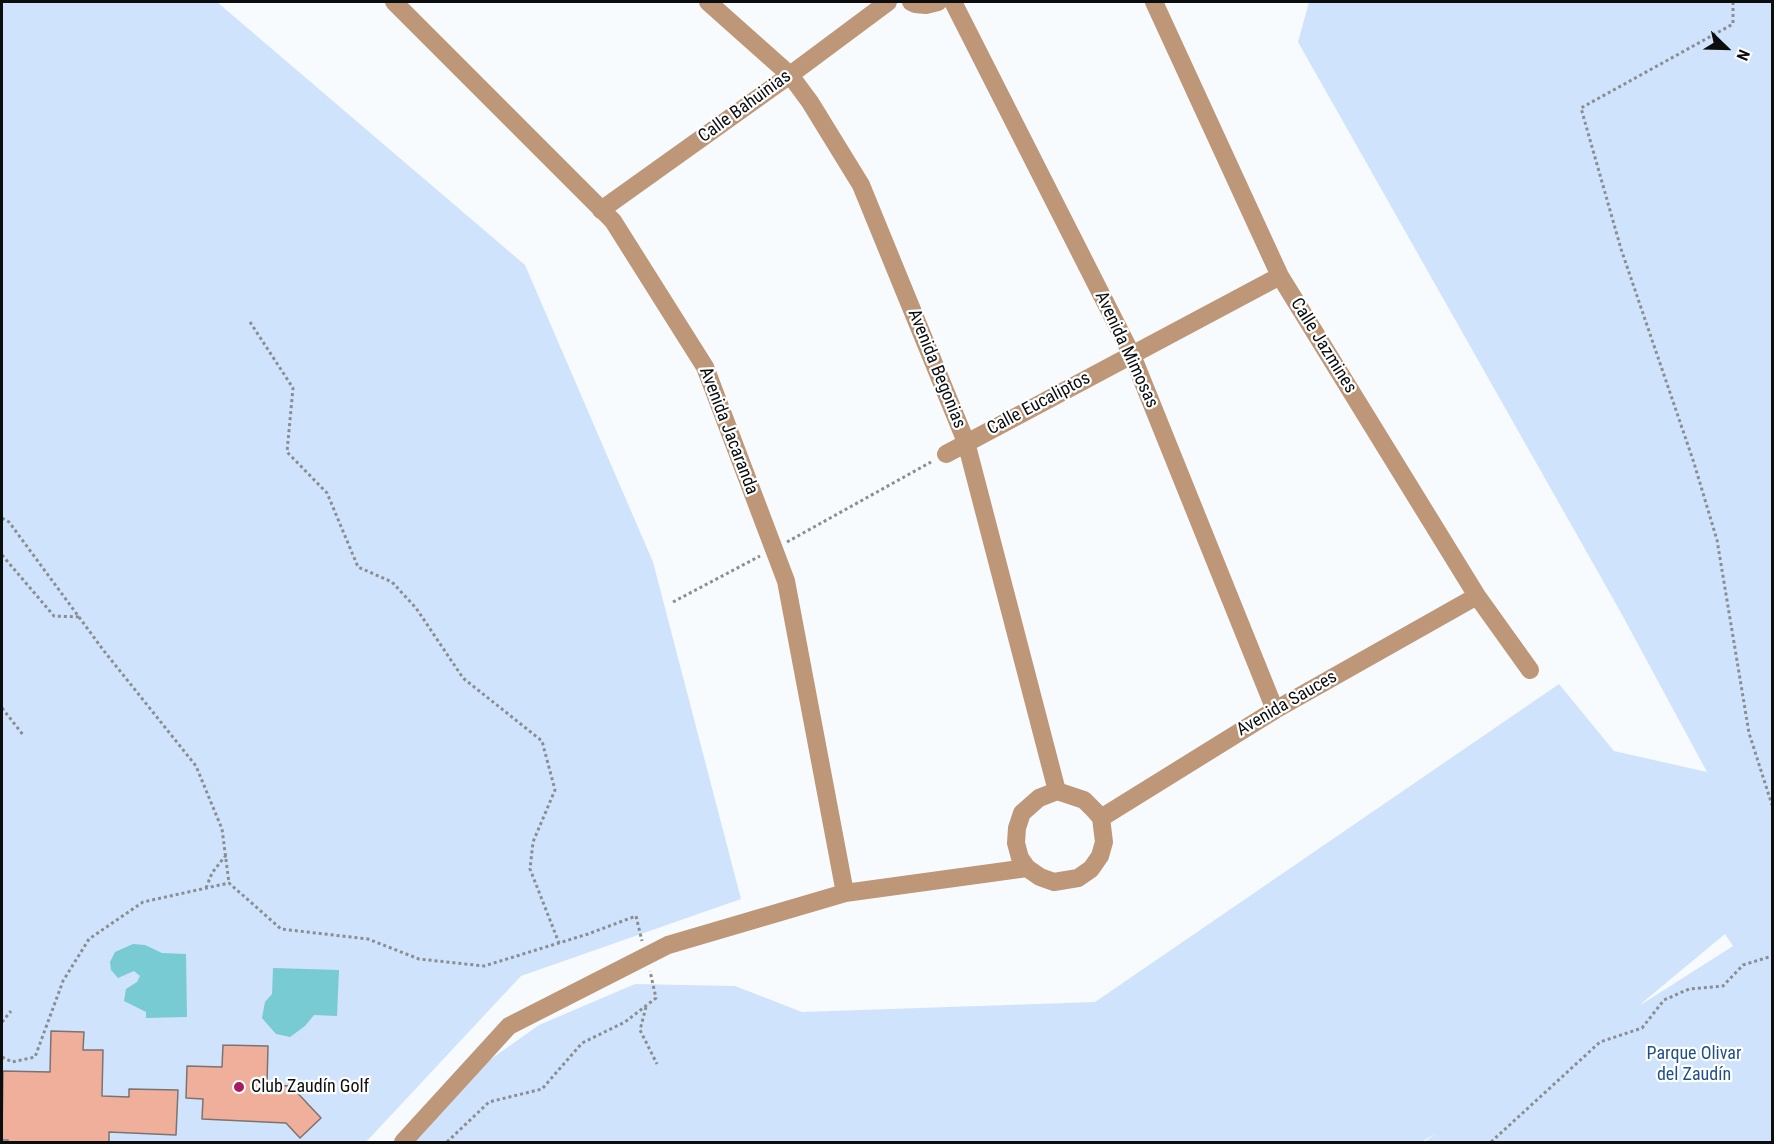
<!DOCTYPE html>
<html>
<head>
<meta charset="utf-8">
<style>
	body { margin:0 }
	#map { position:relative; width:1774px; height:1144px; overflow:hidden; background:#f8fbfe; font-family:"Roboto Condensed",sans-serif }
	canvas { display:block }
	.frame { position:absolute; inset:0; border:3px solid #0b0d0f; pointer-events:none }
	.north { position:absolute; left:1696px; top:18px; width:60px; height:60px; -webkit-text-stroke:4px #fff; paint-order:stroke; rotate:113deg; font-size:16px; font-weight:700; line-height:24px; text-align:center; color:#0b0d0f }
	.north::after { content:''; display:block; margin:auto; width:21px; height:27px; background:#0b0d0f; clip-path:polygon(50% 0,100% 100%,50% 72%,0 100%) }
</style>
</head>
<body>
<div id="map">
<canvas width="1774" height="1144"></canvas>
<div class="frame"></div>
<div class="north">N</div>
</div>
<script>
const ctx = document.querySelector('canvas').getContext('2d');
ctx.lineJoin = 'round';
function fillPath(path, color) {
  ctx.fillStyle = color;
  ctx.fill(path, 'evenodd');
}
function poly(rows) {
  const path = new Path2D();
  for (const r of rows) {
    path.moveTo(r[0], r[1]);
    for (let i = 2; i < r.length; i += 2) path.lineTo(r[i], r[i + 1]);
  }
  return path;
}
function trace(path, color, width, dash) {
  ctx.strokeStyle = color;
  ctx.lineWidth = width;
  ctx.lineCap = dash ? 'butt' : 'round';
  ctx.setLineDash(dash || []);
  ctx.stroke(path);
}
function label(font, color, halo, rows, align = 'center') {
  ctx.font = font + ' "Roboto Condensed",sans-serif';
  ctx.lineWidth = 4.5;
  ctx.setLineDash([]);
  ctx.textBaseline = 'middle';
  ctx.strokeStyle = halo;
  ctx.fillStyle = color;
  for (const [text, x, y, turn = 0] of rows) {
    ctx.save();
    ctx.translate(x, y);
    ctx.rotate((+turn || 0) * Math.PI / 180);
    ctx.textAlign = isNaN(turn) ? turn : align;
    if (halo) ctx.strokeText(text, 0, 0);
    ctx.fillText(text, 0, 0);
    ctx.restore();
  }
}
const green = poly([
	[2,2,217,2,525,265,653,562,741,899,521,976,366,1142,2,1142],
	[1309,2,1772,2,1772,1142,1424,1142,1436,1134,1421,1142,409,1142,474,1071,539,1025,635,984,735,986,802,1012,1095,1002,1559,684,1614,751,1707,772,1620,611,1298,42],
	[1725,934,1733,946,1642,1004,1642,1003]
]);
const water = poly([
	[133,944,145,945,162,953,186,954,187,1017,146,1018,146,1012,124,1001,126,989,137,982,140,976,134,971,118,978,111,970,110,962,115,952],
	[273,968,339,970,337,1016,314,1015,305,1026,290,1037,276,1034,262,1018,265,1002,272,994]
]);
const building = poly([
	[51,1031,84,1032,83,1050,103,1050,102,1096,129,1097,129,1089,178,1090,176,1135,109,1132,109,1143,8,1143,8,1140,2,1140,3,1071,50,1072,51,1031],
	[223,1045,268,1046,267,1085,291,1086,321,1118,300,1138,286,1123,202,1119,203,1099,186,1098,187,1066,222,1067,223,1045]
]);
const path = poly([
	[1733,2,1733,24,1581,108,1621,249,1694,463,1717,540,1749,733,1772,805],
	[250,322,293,388,287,452,327,493,358,567,392,582,416,608,463,678,542,741,555,790,533,842,530,869,559,943],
	[2,518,9,522,104,651,196,766,222,829,229,883],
	[787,542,931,462],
	[2,555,54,616,80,617],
	[673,602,760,556],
	[2,708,24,736],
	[206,888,212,873,226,855],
	[646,1007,640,1030,657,1064],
	[2,1022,11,1011],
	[2,1057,12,1062,35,1057,63,981,89,939,143,902,229,883,281,929,368,939,419,959,484,966,588,934,636,916,642,941],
	[447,1142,489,1102,542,1089,582,1043,625,1022,656,998,650,971],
	[1491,1142,1600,1042,1642,1028,1664,1000,1689,989,1723,986,1743,965,1772,956]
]);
const minor = poly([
	[394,2,613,221,705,367,786,581,845,893],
	[708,2,790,75,810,102,861,185,966,442,1057,791],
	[911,2,915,4,926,5,938,2],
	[953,2,1132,355,1275,710],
	[1154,2,1280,276,1477,596,1530,670],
	[601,210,790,75,888,2],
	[946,454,1280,276],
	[1057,791,1084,800,1095,811,1101,818,1104,842,1100,856,1091,869,1078,878,1054,882,1040,877,1027,868,1020,858,1016,843,1017,828,1022,813,1039,798,1057,791],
	[1101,818,1275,710,1477,596],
	[403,1142,509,1026,668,945,845,893,1027,868]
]);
const markers = [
	[239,1087,6,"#a81b5c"]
];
const streetNames = [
	["Calle Bahuinias",745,107,-36],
	["Calle Jazmines",1323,346,58],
	["Avenida Mimosas",1126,350,65],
	["Avenida Begonias",936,369,68],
	["Calle Eucaliptos",1039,404,-28],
	["Avenida Jacaranda",728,431,69],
	["Avenida Sauces",1287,704,-30]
];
const parkNames = [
	["Parque Olivar",1694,1054],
	["del Zaudín",1694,1075]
];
const poiNames = [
	["Club Zaudín Golf",251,1087]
];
fillPath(green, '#d0e3fd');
fillPath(water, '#78cad3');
fillPath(building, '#efaf9a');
trace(building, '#7c7370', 1.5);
trace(path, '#8b8e90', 3, [3, 3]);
trace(minor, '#bd9777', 18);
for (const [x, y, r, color] of markers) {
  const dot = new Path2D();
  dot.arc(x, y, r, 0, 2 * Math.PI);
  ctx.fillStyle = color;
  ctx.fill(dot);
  trace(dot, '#fff', 2);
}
label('18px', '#0b0d0f', '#fff', streetNames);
label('18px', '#1f4f8a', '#fff', parkNames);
label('18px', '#0b0d0f', '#fff', poiNames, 'left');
</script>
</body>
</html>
